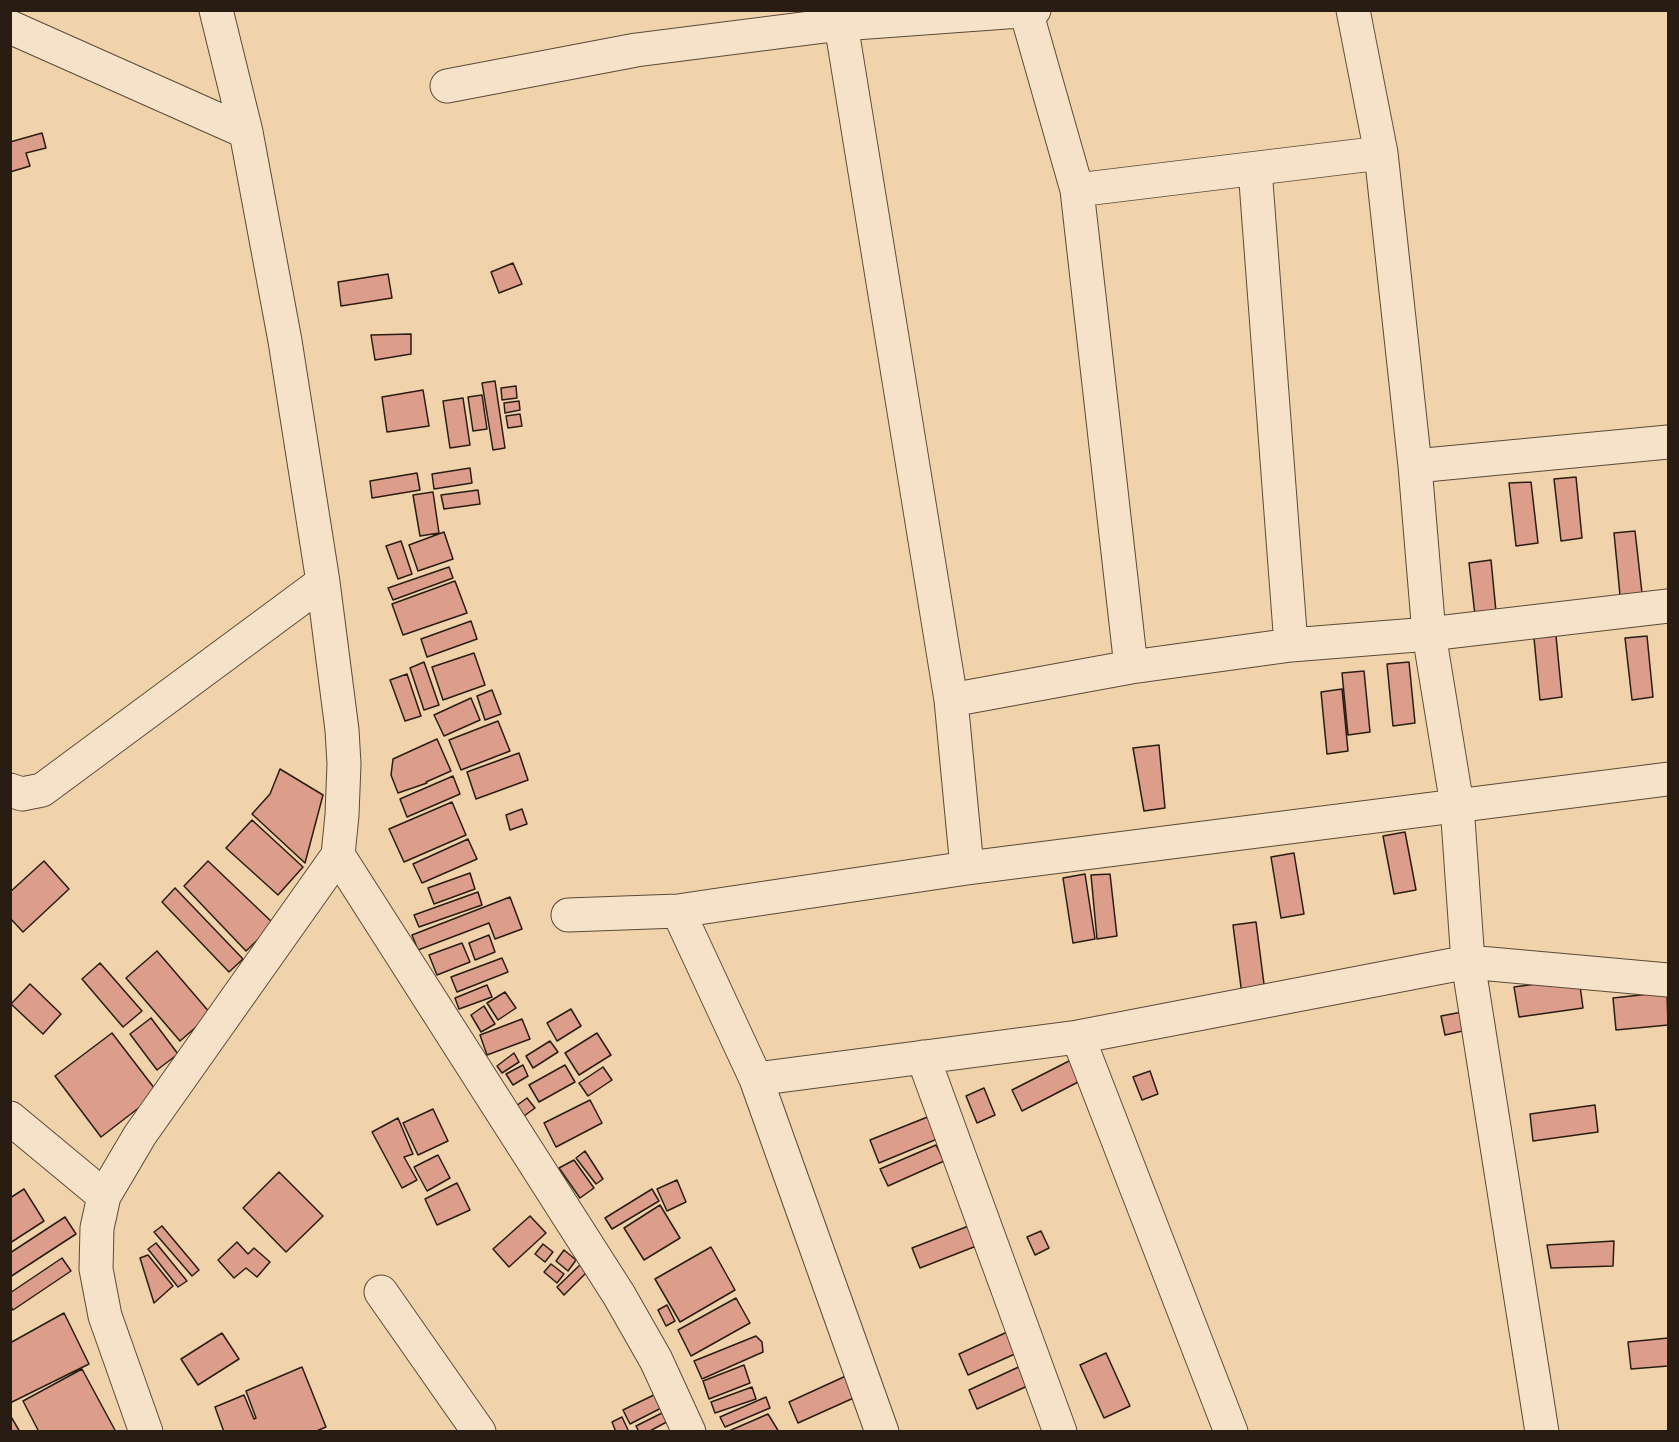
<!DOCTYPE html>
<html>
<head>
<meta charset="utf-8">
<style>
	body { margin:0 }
	#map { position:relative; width:1679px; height:1442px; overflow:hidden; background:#f0d3ab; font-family:Cardo,serif }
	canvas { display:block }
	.frame { position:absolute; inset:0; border:12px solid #291d13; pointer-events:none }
</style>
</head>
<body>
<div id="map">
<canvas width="1679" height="1442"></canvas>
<div class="frame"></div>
</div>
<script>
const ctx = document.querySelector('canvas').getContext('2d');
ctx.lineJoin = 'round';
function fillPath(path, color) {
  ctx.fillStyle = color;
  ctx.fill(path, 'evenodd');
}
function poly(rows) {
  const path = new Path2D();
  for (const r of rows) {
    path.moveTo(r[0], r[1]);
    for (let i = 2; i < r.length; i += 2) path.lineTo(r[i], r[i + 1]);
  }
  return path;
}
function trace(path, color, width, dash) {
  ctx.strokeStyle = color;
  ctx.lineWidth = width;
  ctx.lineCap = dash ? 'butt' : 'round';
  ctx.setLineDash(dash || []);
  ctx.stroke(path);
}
const building = poly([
	[42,133,46,148,26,153,30,166,10,172,10,142,42,133],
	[513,263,522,284,499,293,491,272,513,263],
	[388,274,392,298,341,306,338,282,388,274],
	[411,334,411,354,375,360,371,335,411,334],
	[495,381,505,448,493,450,482,383,495,381],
	[516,386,517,398,502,400,501,388,516,386],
	[423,390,429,426,387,432,382,397,423,390],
	[482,395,487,429,473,431,468,397,482,395],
	[463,398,470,445,450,448,443,401,463,398],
	[519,401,520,410,505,413,504,403,519,401],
	[520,414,522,426,508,428,506,416,520,414],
	[470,468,472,483,434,489,432,474,470,468],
	[417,473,420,490,372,498,370,481,417,473],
	[1576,477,1582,538,1561,541,1554,479,1576,477],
	[1531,482,1538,543,1516,546,1509,483,1531,482],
	[478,490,480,504,444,509,441,495,478,490],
	[433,492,439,533,420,536,413,495,433,492],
	[1635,531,1642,593,1620,595,1614,533,1635,531],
	[444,532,453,559,418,571,409,545,444,532],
	[401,541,412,574,398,579,386,546,401,541],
	[1491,560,1497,622,1476,624,1469,563,1491,560],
	[449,567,453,578,393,600,388,588,449,567],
	[455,581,467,613,403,635,392,604,455,581],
	[471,621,477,639,427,657,421,639,471,621],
	[1556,636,1562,697,1540,700,1534,638,1556,636],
	[1647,636,1653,697,1632,700,1625,638,1647,636],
	[474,653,485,685,443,700,432,667,474,653],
	[424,662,439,705,424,710,410,668,424,662],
	[1409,662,1415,723,1393,726,1387,664,1409,662],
	[1364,671,1370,732,1348,735,1342,673,1364,671],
	[407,674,421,716,405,721,390,680,407,674],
	[1342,689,1348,751,1327,754,1321,692,1342,689],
	[492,690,501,714,485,720,477,696,492,690],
	[471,698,480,720,444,736,434,715,471,698],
	[498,721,510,751,461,770,449,740,498,721],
	[437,739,451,771,426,782,427,783,398,793,391,775,393,759,437,739],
	[1159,745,1165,808,1144,811,1133,748,1159,745],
	[519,753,528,780,476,799,467,772,519,753],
	[280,769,323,795,305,863,252,814,270,794,280,769],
	[453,776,460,794,407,817,400,799,453,776],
	[452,802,466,835,404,862,389,829,452,802],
	[522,809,527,824,510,830,506,815,522,809],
	[252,820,303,867,278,895,226,848,252,820],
	[1405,832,1416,890,1394,894,1383,836,1405,832],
	[468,839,477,859,422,883,413,864,468,839],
	[1294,853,1304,914,1281,918,1271,857,1294,853],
	[44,861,69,889,23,932,10,918,10,892,44,861],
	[208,861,274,924,246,951,184,886,208,861],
	[470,873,475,889,434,904,428,888,470,873],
	[1085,874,1095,939,1073,943,1063,878,1085,874],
	[1110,874,1117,936,1097,939,1091,875,1110,874],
	[175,888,243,959,229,972,162,902,175,888],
	[478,892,482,905,419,927,414,915,478,892],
	[510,897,522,929,495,939,489,923,418,950,412,935,510,897],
	[1256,922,1265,992,1242,995,1233,925,1256,922],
	[489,935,495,952,475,960,469,943,489,935],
	[462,943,470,962,437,975,429,955,462,943],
	[157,951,211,1014,180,1041,126,978,157,951],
	[502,958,508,972,457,992,451,977,502,958],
	[100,963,142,1011,123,1027,82,979,100,963],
	[1579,978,1583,1008,1519,1017,1514,987,1579,978],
	[30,984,61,1014,43,1034,11,1004,30,984],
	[487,985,492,997,459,1009,455,998,487,985],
	[505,992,516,1008,498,1020,487,1003,505,992],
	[1667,992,1668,1025,1616,1030,1613,998,1667,992],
	[484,1006,495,1024,481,1032,471,1015,484,1006],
	[571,1009,581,1026,557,1041,547,1023,571,1009],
	[1462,1012,1467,1030,1445,1035,1441,1016,1462,1012],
	[151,1018,178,1054,157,1070,130,1034,151,1018],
	[522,1019,530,1039,487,1055,480,1035,522,1019],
	[112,1033,158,1093,101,1137,55,1076,112,1033],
	[597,1033,611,1055,579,1075,565,1053,597,1033],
	[550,1041,558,1052,533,1068,526,1056,550,1041],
	[514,1053,519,1062,502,1073,497,1066,514,1053],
	[1071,1060,1082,1080,1022,1111,1012,1090,1071,1060],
	[523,1065,528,1076,513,1085,506,1074,523,1065],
	[565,1065,575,1082,539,1102,529,1085,565,1065],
	[603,1067,612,1080,588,1096,579,1083,603,1067],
	[1150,1071,1158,1094,1142,1100,1133,1077,1150,1071],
	[984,1088,995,1115,977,1123,966,1096,984,1088],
	[527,1098,535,1108,524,1116,516,1106,527,1098],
	[590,1100,602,1123,556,1147,544,1123,590,1100],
	[1595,1105,1598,1132,1533,1141,1530,1114,1595,1105],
	[433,1109,448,1141,418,1155,403,1123,433,1109],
	[930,1116,942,1137,879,1163,870,1140,930,1116],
	[398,1118,413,1154,404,1157,417,1180,402,1188,372,1132,398,1118],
	[936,1145,944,1161,888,1186,880,1169,936,1145],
	[585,1151,603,1179,596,1184,576,1158,585,1151],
	[438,1155,450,1178,427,1191,414,1167,438,1155],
	[574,1160,594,1188,580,1198,559,1168,574,1160],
	[279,1172,323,1216,286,1252,243,1208,279,1172],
	[677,1180,686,1202,667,1211,657,1189,677,1180],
	[457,1183,470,1210,437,1225,425,1199,457,1183],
	[24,1189,44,1221,10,1243,10,1198,24,1189],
	[652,1189,659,1201,612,1229,605,1218,652,1189],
	[660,1205,680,1238,644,1260,624,1228,660,1205],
	[530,1216,546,1233,509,1267,493,1249,530,1216],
	[65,1217,76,1234,10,1277,10,1253,65,1217],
	[971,1225,979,1245,920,1268,912,1248,971,1225],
	[162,1226,199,1270,192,1276,154,1232,162,1226],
	[1041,1231,1049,1248,1035,1255,1027,1237,1041,1231],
	[1614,1241,1613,1266,1551,1268,1547,1245,1614,1241],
	[237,1242,248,1254,254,1248,270,1262,257,1277,246,1268,234,1278,218,1260,237,1242],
	[156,1243,187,1281,178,1287,148,1249,156,1243],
	[543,1244,553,1252,545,1262,535,1254,543,1244],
	[711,1247,735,1290,680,1322,655,1279,711,1247],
	[564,1250,576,1260,568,1271,556,1261,564,1250],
	[148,1255,173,1286,154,1303,140,1258,148,1255],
	[62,1258,71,1271,13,1310,10,1306,10,1293,62,1258],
	[582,1263,588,1271,564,1295,557,1287,582,1263],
	[551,1264,564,1274,557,1283,544,1272,551,1264],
	[736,1298,750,1323,691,1356,678,1330,736,1298],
	[667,1305,675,1321,666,1326,658,1310,667,1305],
	[64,1313,89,1364,10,1403,10,1343,64,1313],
	[1016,1328,1026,1349,968,1375,959,1354,1016,1328],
	[222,1333,239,1359,198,1385,181,1359,222,1333],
	[756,1336,762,1342,763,1352,702,1379,694,1361,756,1336],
	[1668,1338,1668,1366,1631,1369,1628,1342,1668,1338],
	[1106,1353,1130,1406,1104,1418,1080,1365,1106,1353],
	[1025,1364,1034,1383,977,1409,969,1390,1025,1364],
	[744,1365,750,1383,709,1399,703,1381,744,1365],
	[302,1367,326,1427,314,1432,224,1432,215,1407,244,1395,254,1419,256,1418,246,1391,302,1367],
	[82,1369,116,1432,39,1432,23,1401,82,1369],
	[848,1375,858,1396,798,1423,789,1402,848,1375],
	[752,1387,756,1399,715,1413,711,1402,752,1387],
	[664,1390,671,1403,630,1424,623,1410,664,1390],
	[766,1397,770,1408,725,1427,720,1417,766,1397],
	[670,1409,674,1418,648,1432,639,1432,636,1426,670,1409],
	[768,1414,779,1432,729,1432,729,1431,768,1414],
	[10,1415,20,1432,10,1432,10,1415],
	[622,1417,629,1432,616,1432,612,1422,622,1417]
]);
const minor = poly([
	[1353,10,1381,153,1415,466,1429,634,1457,805,1468,962,1542,1432],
	[1026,11,1077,190,1131,667],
	[841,24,951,700,967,868],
	[10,27,246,132],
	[447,86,636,50,841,24,1034,10],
	[1255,169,1291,645],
	[1077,190,1381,153],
	[1415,466,1668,442],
	[951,700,1131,667,1291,645,1429,634,1668,606],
	[10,790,22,794,42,790,323,582],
	[338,855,619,1295,656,1360,689,1432],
	[678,911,756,1079,882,1432],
	[568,915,678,911,967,868,1668,779],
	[1078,1037,1231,1432],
	[923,1057,1060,1432],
	[756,1079,1078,1037,1468,962,1668,980],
	[10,1118,104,1196],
	[381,1292,479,1432],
	[146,1432,105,1316,96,1269,97,1228,104,1196,140,1135,338,855,342,815,344,764,342,730,323,582,285,341,246,132,216,10]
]);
fillPath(building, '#dd9d8b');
trace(building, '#291d13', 1.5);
trace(minor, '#5b4a39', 35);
trace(minor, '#f5e2c8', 33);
</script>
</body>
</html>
